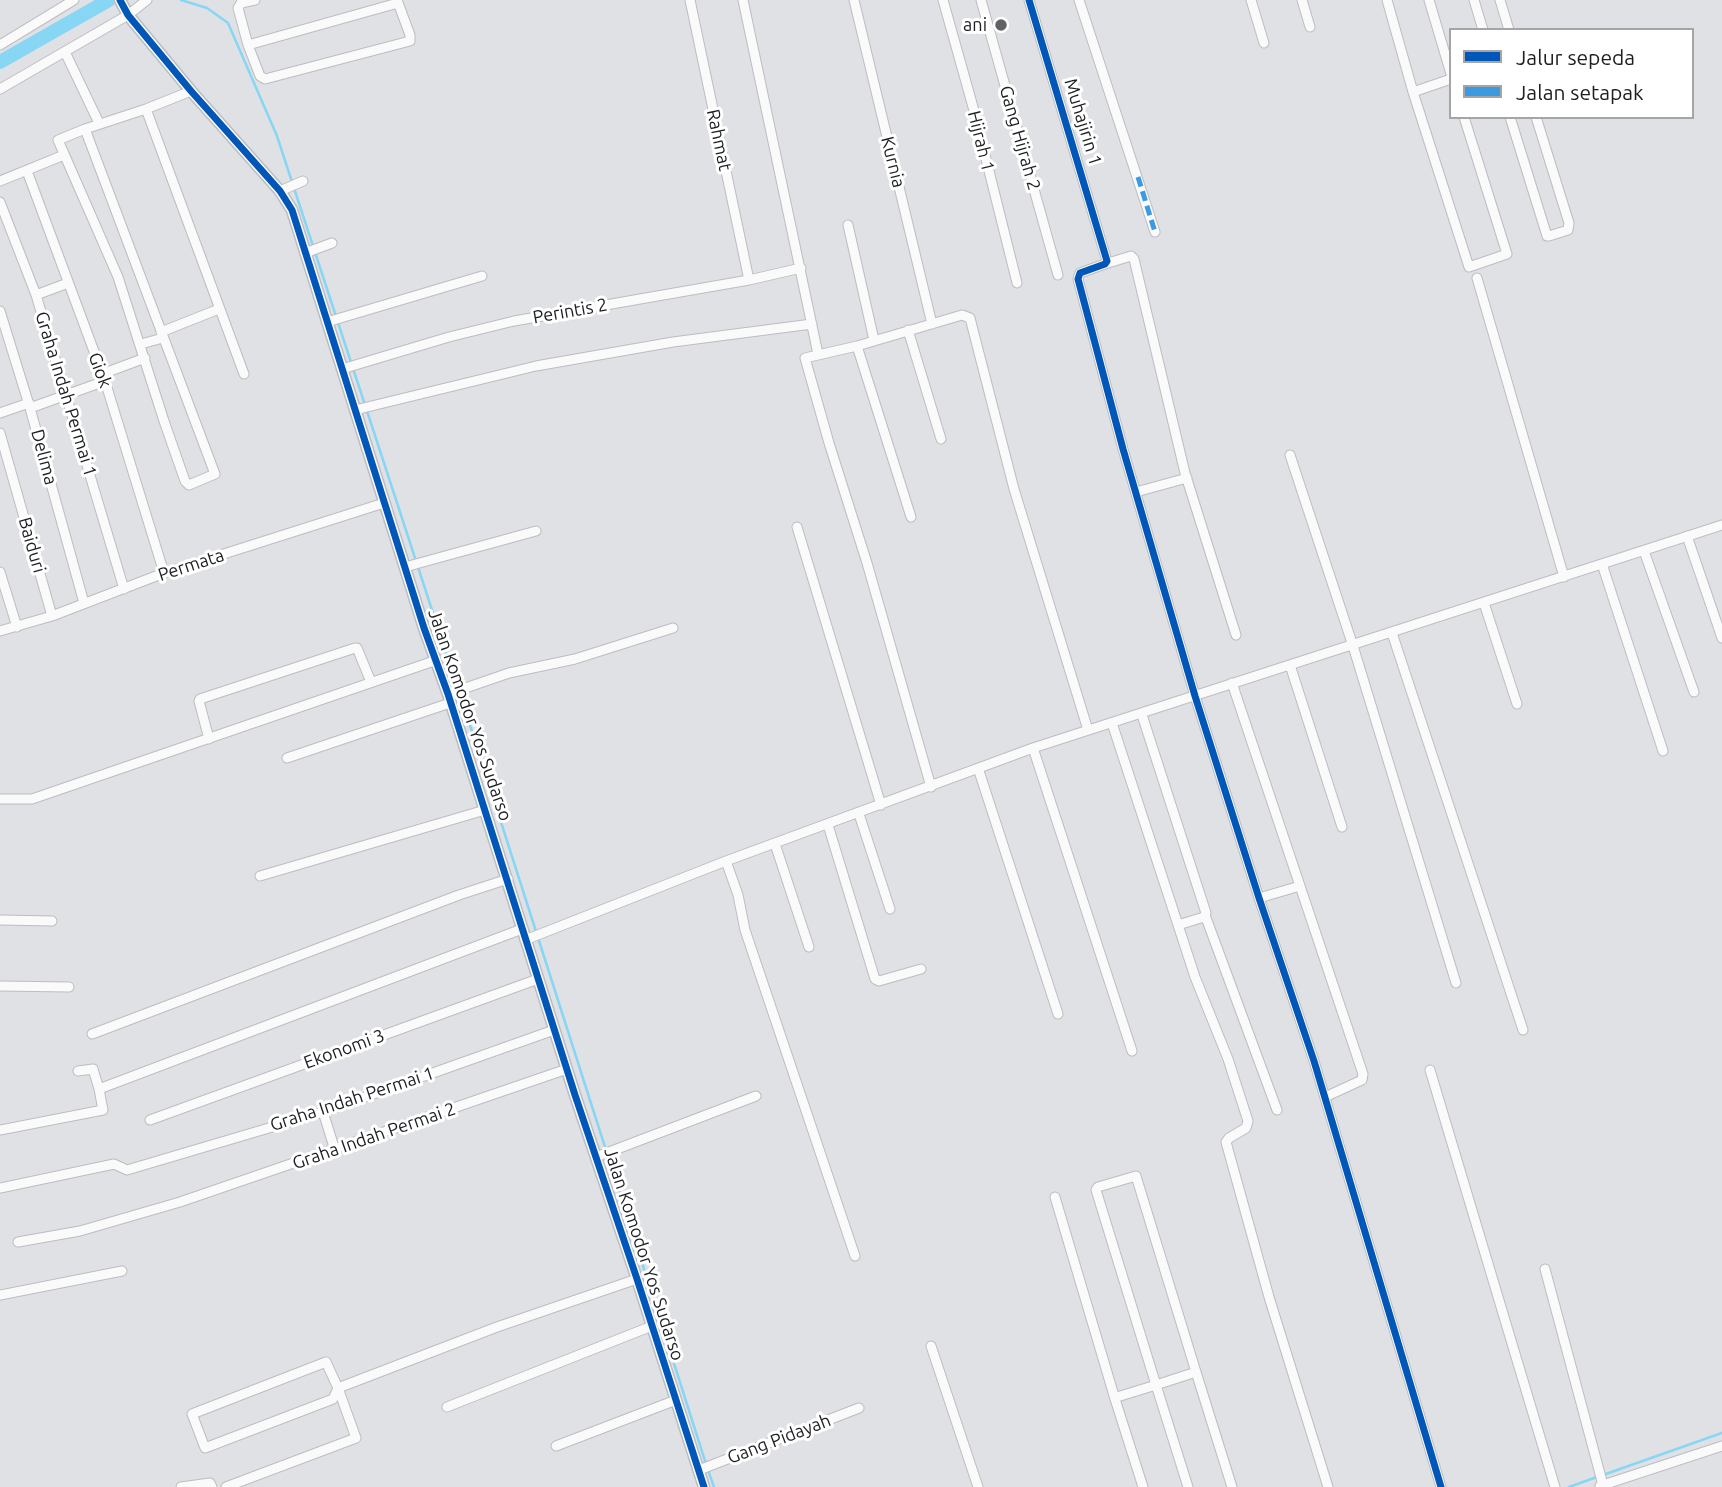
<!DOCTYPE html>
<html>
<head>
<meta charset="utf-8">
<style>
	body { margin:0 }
	#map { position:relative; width:1722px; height:1487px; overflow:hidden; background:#e0e1e5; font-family:Ubuntu,sans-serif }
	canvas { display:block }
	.legend { position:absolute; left:1449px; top:28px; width:245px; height:91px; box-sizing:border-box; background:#fff; border:2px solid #a5a5a6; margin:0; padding:9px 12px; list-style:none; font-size:21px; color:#1d1e21 }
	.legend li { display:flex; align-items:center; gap:14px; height:35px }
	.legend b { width:35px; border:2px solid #a5a5a6 }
</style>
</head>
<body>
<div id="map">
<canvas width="1722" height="1487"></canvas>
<ul class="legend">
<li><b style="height:9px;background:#0057b8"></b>Jalur sepeda</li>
<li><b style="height:9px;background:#3c9be0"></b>Jalan setapak</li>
</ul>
</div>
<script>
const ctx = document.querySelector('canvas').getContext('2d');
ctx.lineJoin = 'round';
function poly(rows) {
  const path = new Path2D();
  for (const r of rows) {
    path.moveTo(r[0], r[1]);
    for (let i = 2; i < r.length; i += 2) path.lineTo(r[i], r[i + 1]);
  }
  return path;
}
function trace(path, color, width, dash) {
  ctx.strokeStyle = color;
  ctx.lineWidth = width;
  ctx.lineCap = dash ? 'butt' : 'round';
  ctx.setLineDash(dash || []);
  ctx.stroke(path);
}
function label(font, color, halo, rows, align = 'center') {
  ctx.font = font + ' Ubuntu,sans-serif';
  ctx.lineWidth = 6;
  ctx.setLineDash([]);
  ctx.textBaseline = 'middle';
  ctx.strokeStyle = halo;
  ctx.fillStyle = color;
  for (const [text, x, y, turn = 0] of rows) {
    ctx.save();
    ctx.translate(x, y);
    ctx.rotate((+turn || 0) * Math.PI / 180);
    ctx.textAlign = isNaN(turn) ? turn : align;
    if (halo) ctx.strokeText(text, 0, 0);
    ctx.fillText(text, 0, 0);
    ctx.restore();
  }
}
const stream = poly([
	[181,0,207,8,228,23,277,136,292,182],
	[294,188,365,405],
	[367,411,416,561],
	[418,567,457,687],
	[460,694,605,1147],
	[609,1159,706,1464],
	[708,1470,714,1487],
	[1603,1475,1722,1433],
	[1569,1487,1597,1477]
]);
const river = poly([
	[0,62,109,0]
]);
const minor = poly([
	[255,0,241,3,238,8,248,45,260,76,265,79,410,41,410,35,397,0],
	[690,0,749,280],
	[743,0,818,354],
	[854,0,932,324],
	[943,0,973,107,1017,283],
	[981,0,1058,275],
	[1029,0,1107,261,1105,264,1080,273,1078,279,1123,449,1195,696,1259,898,1314,1061,1441,1487],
	[1079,0,1155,232],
	[1251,0,1264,43],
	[1302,0,1310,27],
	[1387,0,1413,92,1469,267,1507,254,1464,117],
	[1429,0,1451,74],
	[1474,0,1483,30],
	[1500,0,1509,30],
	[0,45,74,0],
	[248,45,398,3],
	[65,52,99,123],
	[0,89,128,15,147,0],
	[1413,92,1451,79],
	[146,109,244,374],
	[1510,117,1547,236,1549,236,1568,230,1569,223,1536,117],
	[85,129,215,474,189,485,185,481,164,421,118,277,58,140,85,129,146,109,191,91],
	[27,171,105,381,164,573],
	[0,181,64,155],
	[280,191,303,181],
	[0,202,36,295,124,589],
	[848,225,874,340],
	[305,253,332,243],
	[1105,264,1131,256,1134,259,1185,473,1236,635],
	[1477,278,1564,577],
	[36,295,68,283],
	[0,311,30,408,84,603],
	[327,322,482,276],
	[908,330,941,439],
	[161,332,219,309],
	[141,344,163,338],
	[857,346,911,517],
	[342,369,449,337,514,321,749,280,801,268],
	[102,374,145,358],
	[30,408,105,381],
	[355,410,536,366,673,342,812,324],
	[0,413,29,403],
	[0,433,52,616],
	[1290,455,1353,646,1456,983],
	[1136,492,1187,478],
	[797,527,881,805],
	[1687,536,1722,638],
	[1644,551,1694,692],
	[1602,564,1663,751],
	[405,567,536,531],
	[0,572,17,627],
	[1484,603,1517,704],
	[0,631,52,616,164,573,384,503],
	[1392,633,1523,1030],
	[1290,665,1342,827],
	[1232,683,1363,1074,1362,1080,1325,1097],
	[448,694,509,673,575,659,673,628],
	[1142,715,1206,913,1204,917,1178,925],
	[1112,723,1195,977,1228,1059,1248,1121,1246,1128,1229,1138,1226,1142,1269,1297,1328,1487],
	[209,739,199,701,200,699,355,648,357,648,371,682],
	[1033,748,1132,1051],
	[287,758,450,703],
	[978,768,1058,1014],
	[931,787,867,563,829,443,805,358,857,346,962,315,970,318,1014,489,1088,730],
	[0,799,32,799,434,661],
	[859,814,890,909],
	[828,825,875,979,879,981,921,969],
	[775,844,809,947],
	[726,861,738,895,745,930,855,1256],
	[260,876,485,810],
	[1259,898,1300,886],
	[1205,915,1277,1110],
	[0,920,52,921],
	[525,940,726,861,1033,748,1722,525],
	[0,986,69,987],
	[92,1034,459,895,508,879],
	[1430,1070,1555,1487],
	[78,1071,93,1069,99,1089],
	[323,1112,335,1150],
	[150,1120,538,979],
	[0,1130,103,1110,99,1089,522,929],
	[596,1157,756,1096],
	[0,1188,114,1164,127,1170,323,1112,554,1030],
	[1055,1197,1115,1399],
	[18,1242,80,1231,180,1202,567,1069],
	[1545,1269,1603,1485],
	[0,1295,122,1271],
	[931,1346,978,1487],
	[1196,1372,1232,1487],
	[447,1407,652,1326],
	[556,1446,676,1400],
	[699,1470,859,1408],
	[1600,1486,1722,1446],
	[181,1487,210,1483,212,1487],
	[226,1487,356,1438,338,1388,326,1362,192,1414,205,1448,333,1399,338,1388,497,1327,637,1279],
	[1143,1487,1115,1399,1117,1397,1156,1385,1196,1372,1136,1176,1098,1187,1096,1190,1156,1385,1188,1487]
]);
const tertiary = poly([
	[120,0,128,15,191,91,280,191,292,210,424,628,448,694,575,1095,637,1279,704,1487]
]);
const quiet = poly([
	[1138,177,1155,232]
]);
const cycleway = poly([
	[120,0,128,15,191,91,280,191,292,210,424,628,448,694,575,1095,637,1279,704,1487],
	[1029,0,1107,261,1105,264,1080,273,1078,279,1123,449,1195,696,1259,898,1314,1061,1441,1487]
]);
const markers = [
	[1001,25,7,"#616266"]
];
const poiNames = [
	["ani",987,25]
];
const streetNames = [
	["Muhajirin 1",1083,122,73],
	["Gang Hijrah 2",1020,138,74],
	["Rahmat",719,140,78],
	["Hijrah 1",981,141,76],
	["Kurnia",893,162,76],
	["Perintis 2",570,311,-10],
	["Giok",100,370,70],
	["Graha Indah Permai 1",66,394,73],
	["Delima",44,457,75],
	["Baiduri",32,545,74],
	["Permata",191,565,-18],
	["Jalan Komodor Yos Sudarso",470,715,71],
	["Ekonomi 3",344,1049,-20],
	["Graha Indah Permai 1",352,1099,-18],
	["Graha Indah Permai 2",374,1136,-19],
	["Jalan Komodor Yos Sudarso",644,1254,72],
	["Gang Pidayah",779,1439,-21]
];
trace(stream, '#86d6f4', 2.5);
trace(river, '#86d6f4', 14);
trace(minor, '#bcbdc0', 11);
trace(tertiary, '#bcbdc0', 13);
trace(minor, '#fafafb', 9);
trace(tertiary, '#fafafb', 10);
trace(quiet, '#3c9be0', 5, [10, 5]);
trace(cycleway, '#0057b8', 7);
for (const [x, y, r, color] of markers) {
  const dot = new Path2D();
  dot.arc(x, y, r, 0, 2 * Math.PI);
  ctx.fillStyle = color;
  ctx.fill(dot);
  trace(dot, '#fff', 2.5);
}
label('18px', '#1d1e21', '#fff', poiNames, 'right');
label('18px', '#1d1e21', '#fff', streetNames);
</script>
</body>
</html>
